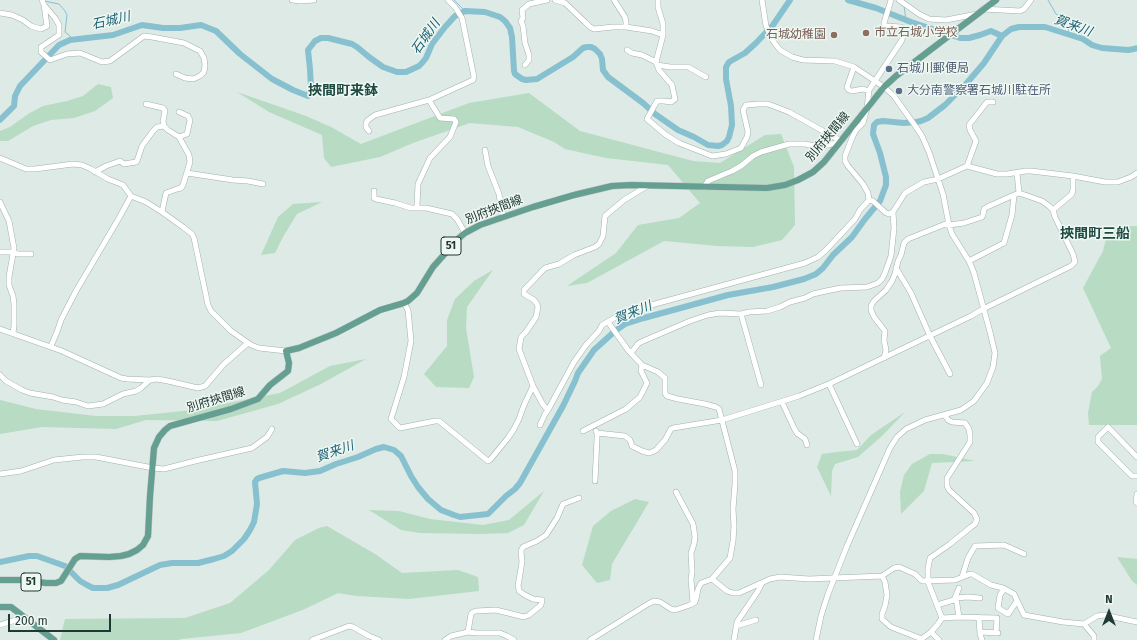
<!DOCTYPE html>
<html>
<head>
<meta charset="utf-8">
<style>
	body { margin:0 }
	#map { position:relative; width:1137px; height:640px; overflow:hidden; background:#deeae5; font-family:"Fira Sans",sans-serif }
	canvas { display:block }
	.north { position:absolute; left:1089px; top:592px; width:40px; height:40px; -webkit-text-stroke:3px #eff7f3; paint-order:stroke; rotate:0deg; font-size:11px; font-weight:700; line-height:16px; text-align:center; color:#203934 }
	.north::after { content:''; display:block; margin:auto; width:14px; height:18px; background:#203934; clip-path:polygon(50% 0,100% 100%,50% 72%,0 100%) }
	.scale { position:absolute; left:8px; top:614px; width:103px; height:18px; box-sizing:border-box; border:2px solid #203934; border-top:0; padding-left:5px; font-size:12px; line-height:14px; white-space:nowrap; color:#203934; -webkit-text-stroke:3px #eff7f3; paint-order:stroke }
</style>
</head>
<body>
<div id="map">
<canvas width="1137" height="640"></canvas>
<div class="north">N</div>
<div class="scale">200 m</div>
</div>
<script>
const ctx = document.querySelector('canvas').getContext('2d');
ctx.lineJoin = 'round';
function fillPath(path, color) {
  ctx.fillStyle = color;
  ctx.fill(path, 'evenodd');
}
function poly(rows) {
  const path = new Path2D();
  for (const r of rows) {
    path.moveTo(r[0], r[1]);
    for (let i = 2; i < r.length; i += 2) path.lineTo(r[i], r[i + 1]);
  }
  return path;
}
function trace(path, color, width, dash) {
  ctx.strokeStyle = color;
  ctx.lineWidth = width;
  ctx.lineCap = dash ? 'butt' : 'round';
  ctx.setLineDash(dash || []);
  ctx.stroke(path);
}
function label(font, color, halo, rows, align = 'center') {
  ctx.font = font + ' "Fira Sans","Noto Sans JP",sans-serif';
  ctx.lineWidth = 3;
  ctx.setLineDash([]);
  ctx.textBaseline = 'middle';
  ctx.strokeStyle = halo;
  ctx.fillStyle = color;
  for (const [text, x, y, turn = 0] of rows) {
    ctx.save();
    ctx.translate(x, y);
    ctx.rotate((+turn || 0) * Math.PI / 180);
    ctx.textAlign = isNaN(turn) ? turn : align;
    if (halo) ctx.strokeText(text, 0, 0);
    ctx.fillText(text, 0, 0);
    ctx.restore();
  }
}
const green = poly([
	[98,84,111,87,113,98,95,111,74,118,51,120,33,126,8,141,0,141,0,131,10,127,28,114,43,106,67,101,83,96],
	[237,92,306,116,331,127,361,144,469,103,529,93,580,131,693,161,720,163,765,135,781,134,794,167,795,225,782,240,753,247,717,246,664,241,587,283,567,286,616,253,638,225,679,218,700,203,668,165,606,158,565,149,554,142,518,127,470,123,413,143,380,157,331,167,324,158,322,135,269,112],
	[322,202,297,214,283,237,275,253,261,255,278,217,293,204],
	[1137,226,1137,425,1089,425,1088,413,1092,392,1098,386,1102,379,1100,356,1111,348,1083,288,1103,251,1109,227],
	[493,270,467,307,466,328,474,377,469,388,436,387,424,374,447,346,447,320,455,299,474,281],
	[366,359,321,384,278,404,217,421,146,420,116,429,42,427,0,434,0,400,36,409,96,416,135,416,193,410,280,393,330,366],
	[905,412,883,435,858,457,835,464,832,471,831,496,817,467,822,454,837,452,857,450,871,435],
	[930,454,943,454,975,461,932,463,924,491,901,514,900,492,904,475,912,464],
	[544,491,524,525,508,533,480,534,420,533,401,530,369,510,399,511,430,519,483,525,509,520],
	[635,499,649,502,612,564,610,580,597,583,582,565,593,526,611,511],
	[327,526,375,554,402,573,458,570,478,577,479,591,409,599,356,596,338,593,305,609,241,633,181,639,179,640,60,640,65,619,185,618,230,603,269,570,295,540,319,528],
	[1117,557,1137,559,1137,585,1132,581]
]);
const stream = poly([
	[454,0,465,11],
	[1048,0,1056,14,1058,15,1067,16,1070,19,1070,24,1068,34],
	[44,1,59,4,65,11,67,15,65,32,70,36,72,40],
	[904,6,906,20]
]);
const river = poly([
	[848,0,876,8,911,22,960,38,969,38,980,35,991,31,1002,36],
	[0,120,14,106,15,96,20,86,59,45,70,40,113,35,142,25,163,28,180,28,201,25,216,31,240,54,272,79,293,90,308,96,311,88,310,69,308,50,315,41,321,38,328,38,352,44,357,47,369,57,383,67,397,72,406,72,419,66,422,63,426,58,432,44,445,27,455,16,465,11,485,12,500,17,505,21,510,28,512,37,514,71,515,74,522,79,526,80,537,79,573,57,583,48,587,47,591,47,595,49,600,54,602,59,603,70,608,77,643,103,655,114,678,130,694,137,708,145,718,146,722,145,727,141,729,137,732,125,731,106,726,79,726,67,729,62,745,53,756,43,773,25,790,0],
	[0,562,29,556,37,556,65,566,80,581,87,585,93,588,107,588,118,585,160,565,172,563,198,563,214,559,224,556,232,551,244,539,250,530,254,522,257,504,255,482,257,479,259,478,283,471,305,473,320,471,336,464,358,457,376,449,384,447,394,450,401,456,411,476,418,487,428,499,441,510,454,515,460,517,488,514,506,496,515,489,520,483,563,406,575,381,578,373,594,350,615,331,625,324,644,318,728,295,773,287,804,279,816,274,823,268,833,255,852,237,865,219,880,201,886,185,886,177,880,153,873,134,874,125,877,122,883,121,904,123,916,122,921,121,928,118,945,105,966,84,984,63,1002,36,1011,29,1019,27,1045,27,1083,39,1092,45,1102,48,1128,50,1134,49,1137,48]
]);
const minor = poly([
	[292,0,301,1,314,0],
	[555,0,565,3,585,22,590,27,594,29,613,27,626,27,652,31,663,35],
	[614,0,625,17,626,22,626,27],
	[658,0,658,7,663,24,663,35,656,62,659,70,672,85,675,99,671,102,664,101,657,101,647,119,666,135,679,143,712,156,726,154,741,148,747,137,748,132,743,110,746,105,759,104,768,104,789,112,841,141],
	[762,0,766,26,773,41,780,50,792,57,803,60,835,61,854,67,884,87,894,96,916,127,922,136,929,152,943,194,949,225,952,234,969,261,974,273,990,332,995,353,993,367,987,383,974,401,961,410,925,420,906,429,897,437,890,448,847,546,828,594,821,616,816,640],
	[899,0,919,14,929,19,946,20,977,14],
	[44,5,55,18,59,25,59,35,41,47,41,52,50,60,67,54,80,53,102,62,110,61,144,36,152,37,184,43,200,51,204,58,205,65,204,72,200,76,193,79,185,78,176,74],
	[983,9,1020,11,1024,9,1031,0],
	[0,13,12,15,23,20,31,26,41,29,47,26,44,5,42,0],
	[627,50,632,53,642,55,656,62],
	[525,65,529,60,529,55,525,43,523,26,521,21,523,18,522,10,529,4,547,0],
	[657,65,670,67,688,67,706,77],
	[854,67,848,84,847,87,849,90,852,91,863,89,869,91],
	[146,104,163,108,165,111,163,121,164,126,168,130,179,137,189,155,190,162,183,185,181,188,177,189,166,193,164,202,162,212,183,227,192,234,194,238,208,305,211,311,231,331,251,345,259,348,286,351],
	[369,131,366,127,366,123,368,120,375,115,429,100,473,80,474,77,462,18,455,7,448,0],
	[179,137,187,134,190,120,188,116,179,112],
	[485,150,488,166,499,194,501,207,504,217],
	[0,158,26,169,35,169,73,164,82,165,91,169,108,179,123,185,131,196,146,202,162,212],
	[967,166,976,141,970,130,969,125,987,102,993,102],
	[95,172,106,166,120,161,124,164,136,162,137,161,142,146,153,131,157,127,164,126],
	[187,173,233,180,248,181,263,184],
	[1017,173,1019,193],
	[704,187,708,181,732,171,741,166,753,156,761,152,789,144,805,144,815,146,829,145,841,141],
	[374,191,374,198,376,199,395,203,411,208,426,208,452,214,457,219,465,233],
	[869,200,873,201,886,213,889,214,893,212,905,193,917,186,924,182,938,179,967,166,997,174,1007,174,1026,171,1031,171,1073,176,1105,182,1118,182,1131,177,1137,173],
	[869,200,868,193,863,184,848,166,845,161,845,156,852,138,856,130,863,123,867,108,869,90,902,40,903,35,901,27,885,26,884,23,891,0],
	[0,202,9,221,14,248,9,277,9,285,13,296,14,304,14,326,13,333],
	[419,208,417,206,418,184,430,158,450,137,456,122,454,119,440,118,429,100],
	[1053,210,1072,194,1073,189,1073,176],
	[0,252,10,252,18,254,31,254],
	[969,261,1004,243,1012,215,1014,195],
	[896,268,911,293,930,336,950,374],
	[404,303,408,310,411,341,404,377,391,419,400,428,435,421,439,421,488,461,490,460,508,438,514,429,519,419,524,405,533,386],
	[741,314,761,385],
	[0,329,62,351,121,378,127,379,150,380,157,379,168,381,198,388,205,386,224,364,248,343],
	[51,346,57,332,61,320,76,291,119,218,131,196],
	[631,353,638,344,641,342,690,321,708,315,720,313,741,314,749,312,767,311,780,307,790,302,805,298,813,294,826,291,841,288,867,287,878,283,882,279,885,273,891,256,894,228,893,212],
	[884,358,886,350,884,340,885,331,874,317,871,310,871,306,874,301,886,290,892,281,895,274,898,261,901,255,904,243,908,239,948,223],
	[0,375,6,381,22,390,30,393,53,397,62,400,76,402,88,406,103,404,123,394,136,391,141,388,150,380],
	[829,384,857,444],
	[782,402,794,428,797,433,805,439,807,445],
	[548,410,545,407,542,403,533,386,519,349,521,337,526,332,536,317,538,307,537,304,534,300,524,294,524,290,545,268,559,264,574,255,595,247,599,244,603,236,605,216,624,200,647,186],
	[540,425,545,414,548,410,574,362,586,345,599,331,602,325,616,317,644,307,805,263,818,257,826,250,855,219,860,210,869,200],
	[583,431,626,409,640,397,647,383,641,371,642,365],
	[597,433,625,436,630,440,632,446,642,451,649,453,652,452,656,450,665,440,671,429,673,428,722,420,799,396,831,383,971,316,983,309,1071,266,1075,262,1073,254,1055,217,1053,210,1049,206,1042,201,1025,195,1019,193,1014,195,987,207,984,209,983,215,982,217,964,223,949,225],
	[1137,457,1108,427,1098,437,1098,442,1132,476,1137,476],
	[0,474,21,471,54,460,83,457,96,457,153,468,164,469,195,461,252,448,267,437,272,429],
	[595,481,597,438,597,433,596,431],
	[676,492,693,524,695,537,694,544,691,553,692,572,691,579,693,603],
	[1137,494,1136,502,1137,503],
	[882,576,885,582,887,595,885,606,882,614,882,619,891,627,922,639],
	[962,577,968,558,975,546,1004,545,1024,554],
	[712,579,727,591,733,593,739,593,770,579,780,577,809,579,882,576,894,568,899,567,915,574,921,580,923,581,955,580,970,574,972,574,991,585,1003,588,1014,594,1024,615,1063,622,1084,624,1097,616,1104,615,1137,622],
	[1004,589,1000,595,998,608,1008,614,1017,601],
	[937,605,954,600,959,588],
	[959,617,956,598,967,597,980,598],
	[979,617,980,634,982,640],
	[942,618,959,617,997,618,996,633],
	[1084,624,1094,636,1094,640],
	[0,625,25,617],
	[736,626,756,620],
	[468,632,471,614,473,612,476,611,496,610,524,617,529,615,541,605,542,600,533,599,525,595,519,591,519,589,518,586,522,562,521,551,523,547,537,541,546,535,557,518,563,504,579,498],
	[931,632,939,640],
	[980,632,998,633],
	[312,640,349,626,353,627,369,636,379,640],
	[445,640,451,636,468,632,476,633,500,633,507,636,514,640],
	[590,640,648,604,654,601,660,602,671,609,675,610,690,605,695,602,696,599,698,589,701,583,712,579,730,558,733,541,734,526,733,509,735,484,735,471,719,409,716,407,705,404,678,399,667,396,665,393,665,378,658,372,642,365,628,350,608,322],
	[734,640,737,622,758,591,762,583],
	[920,640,931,632,938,624,942,618,928,582,928,568,930,558,950,544,971,527,975,524,977,519,974,513,949,490,947,486,947,478,970,442,970,435,969,429,965,423,952,422,948,420,945,415]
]);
const major = poly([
	[0,580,21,580,46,583,56,583,61,581,75,559,80,556,109,557,121,556,129,554,137,550,143,545,148,536,150,496,154,448,159,437,165,430,170,426,231,409,258,399,270,385,288,371,289,363,286,351,299,348,336,333,380,310,404,303,408,301,417,293,433,267,459,238,465,233,480,225,533,207,574,195,612,186,631,185,767,188,785,185,798,180,813,172,824,162,884,87,896,76,996,0],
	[0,607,11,607,54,640]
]);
const markers = [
	[866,33,4,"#8d6e63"],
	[834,35,4,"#8d6e63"],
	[889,69,4,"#5c6f8a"],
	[899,91,4,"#5c6f8a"]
];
const shields = [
	[451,246,20],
	[31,582,20]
];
const shieldNames = [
	["51",451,246],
	["51",31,582]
];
const educationNames = [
	["市立石城小学校",874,33],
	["石城幼稚園",826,35,"right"]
];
const serviceNames = [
	["石城川郵便局",897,69],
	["大分南警察署石城川駐在所",907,91]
];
const streetNames = [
	["別府挾間線",828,137,-50],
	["別府挾間線",494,210,-21],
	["別府挾間線",216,400,-17]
];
const waterNames = [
	["石城川",111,21,-13],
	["賀来川",1073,26,20],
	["石城川",426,37,-55],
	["賀来川",633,313,-22],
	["賀来川",335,452,-19]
];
const quarterNames = [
	["挾間町来鉢",343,91],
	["挾間町三船",1095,234]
];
fillPath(green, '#b7dbc3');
trace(stream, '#87c0cf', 1);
trace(river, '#87c0cf', 6);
trace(minor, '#a1b1ac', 6);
trace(major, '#bcc4c2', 7);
trace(minor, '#fff', 5);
trace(major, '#649f92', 6);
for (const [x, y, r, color] of markers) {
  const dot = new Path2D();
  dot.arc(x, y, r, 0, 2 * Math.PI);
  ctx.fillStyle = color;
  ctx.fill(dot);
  trace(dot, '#eff7f3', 1.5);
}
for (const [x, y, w] of shields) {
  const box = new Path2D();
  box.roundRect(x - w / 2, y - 9, w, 18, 3);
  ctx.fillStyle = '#eff7f3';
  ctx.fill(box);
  trace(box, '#203934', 1);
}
label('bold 11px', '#203934', null, shieldNames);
label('12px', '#785e54', '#eff7f3', educationNames, 'left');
label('12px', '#4e5e75', '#eff7f3', serviceNames, 'left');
label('12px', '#203934', '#eff7f3', streetNames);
label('italic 13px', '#1c6173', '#eff7f3', waterNames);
label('bold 14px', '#1d4a41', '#eff7f3', quarterNames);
</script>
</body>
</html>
